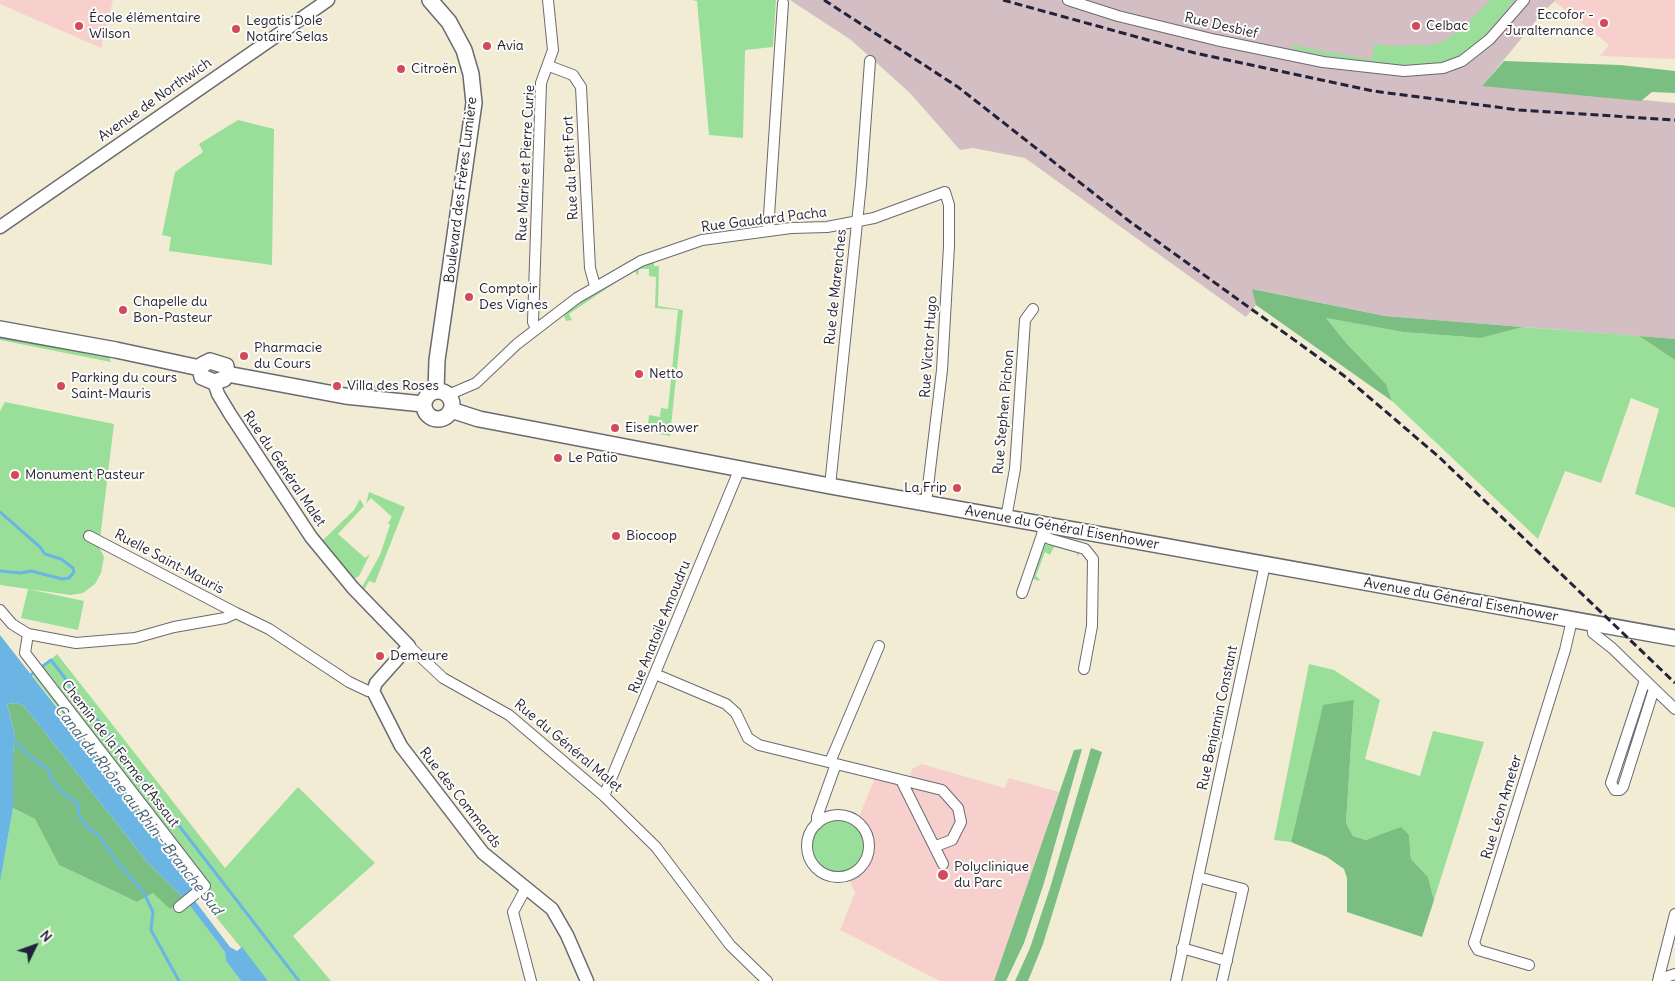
<!DOCTYPE html>
<html>
<head>
<meta charset="utf-8">
<style>
	body { margin:0 }
	#map { position:relative; width:1675px; height:981px; overflow:hidden; background:#f3ecd5; font-family:Delius,sans-serif }
	canvas { display:block }
	.north { position:absolute; left:10px; top:921px; width:50px; height:50px; -webkit-text-stroke:4px #fdfcf7; paint-order:stroke; rotate:48deg; font-size:14px; font-weight:700; line-height:20px; text-align:center; color:#22223b }
	.north::after { content:''; display:block; margin:auto; width:18px; height:22px; background:#22223b; clip-path:polygon(50% 0,100% 100%,50% 72%,0 100%) }
</style>
</head>
<body>
<div id="map">
<canvas width="1675" height="981"></canvas>
<div class="north">N</div>
</div>
<script>
const ctx = document.querySelector('canvas').getContext('2d');
ctx.lineJoin = 'round';
function fillPath(path, color) {
  ctx.fillStyle = color;
  ctx.fill(path, 'evenodd');
}
function poly(rows) {
  const path = new Path2D();
  for (const r of rows) {
    if (r.length === 3) {
      path.moveTo(r[0] + r[2], r[1]);
      path.arc(r[0], r[1], r[2], 0, 2 * Math.PI);
      continue;
    }
    path.moveTo(r[0], r[1]);
    for (let i = 2; i < r.length; i += 2) path.lineTo(r[i], r[i + 1]);
  }
  return path;
}
function trace(path, color, width, dash) {
  ctx.strokeStyle = color;
  ctx.lineWidth = width;
  ctx.lineCap = dash ? 'butt' : 'round';
  ctx.setLineDash(dash || []);
  ctx.stroke(path);
}
function label(font, color, halo, rows, align = 'center') {
  ctx.font = font + ' Delius,sans-serif';
  ctx.lineWidth = 4;
  ctx.setLineDash([]);
  ctx.textBaseline = 'middle';
  ctx.strokeStyle = halo;
  ctx.fillStyle = color;
  for (const [text, x, y, turn = 0] of rows) {
    ctx.save();
    ctx.translate(x, y);
    ctx.rotate((+turn || 0) * Math.PI / 180);
    ctx.textAlign = isNaN(turn) ? turn : align;
    if (halo) ctx.strokeText(text, 0, 0);
    ctx.fillText(text, 0, 0);
    ctx.restore();
  }
}
const built = poly([
	[0,0,113,0,101,48,0,4],
	[1556,0,1675,0,1675,59,1600,56,1609,45,1555,2],
	[922,764,1005,788,1009,778,1059,792,994,981,940,981,840,930,855,893,849,879,861,871,869,860,872,848,868,832,858,819,875,778,908,785,912,769]
]);
const industrial = poly([
	[790,0,1556,0,1544,11,1483,85,1675,103,1675,339,1385,316,1253,289,1256,305,1246,317,1025,158,973,148,960,150,910,93,851,40]
]);
const green = poly([
	[692,0,776,0,773,47,745,50,743,138,709,135,697,1],
	[1490,0,1515,0,1478,43,1457,58,1445,62,1410,66,1379,66,1292,49,1292,45,1371,60,1375,44,1393,46,1432,45,1444,41,1462,29],
	[238,120,274,129,272,265,169,251,171,237,162,235,175,172,203,152,199,144],
	[654,261,654,266,659,266,658,306,683,310,670,436,647,432,649,415,660,417,661,408,668,409,678,310,655,308,656,277,649,276,649,269,639,269,638,276,634,270,569,314,572,320,566,321,564,316,564,313,570,308,628,271],
	[1326,318,1403,332,1481,338,1523,327,1639,336,1675,360,1675,508,1635,494,1659,409,1631,398,1601,483,1565,471,1538,539,1392,401,1386,384,1347,344],
	[0,336,109,357,111,362,0,340],
	[350,380,380,386,380,387,376,391,361,390,352,384],
	[5,402,114,424,99,547,104,557,101,573,95,584,83,593,71,595,28,589,84,601,78,630,21,618,28,589,0,585,0,411],
	[369,492,405,507,375,583,369,581,364,590,362,587,380,555,390,525,388,523,392,517,371,498,366,504],
	[360,499,364,506,338,534,365,558,370,554,359,576,354,579,322,541,354,510],
	[1044,541,1079,550,1080,553,1077,556,1077,553,1054,547,1050,555,1045,552,1036,576,1040,580,1038,581,1032,578],
	[57,654,225,868,298,787,375,863,293,936,331,981,268,981,216,917,204,894,33,676],
	[1309,664,1334,670,1380,700,1365,759,1420,776,1433,731,1484,742,1434,900,1428,877,1411,859,1409,835,1381,835,1366,840,1353,836,1346,823,1354,701,1323,706,1291,842,1274,840],
	[13,808,35,819,59,865,137,902,153,893,184,898,225,952,226,961,241,981,0,981,0,883],
	[838,846,31]
]);
const forest = poly([
	[1504,61,1620,65,1675,71,1675,93,1652,92,1641,101,1482,86],
	[1252,289,1385,316,1523,327,1481,338,1403,332,1326,318,1347,344,1386,384,1392,401,1256,305],
	[1639,336,1675,339,1675,360],
	[1354,700,1346,823,1353,836,1366,840,1401,827,1409,835,1411,859,1428,877,1434,900,1422,937,1347,912,1347,878,1344,869,1327,857,1291,842,1323,705],
	[16,703,24,706,148,863,184,898,170,909,153,893,137,902,59,865,35,819,13,808,13,755,15,735,7,704],
	[1091,748,1102,752,1043,944,1028,981,1015,981,1030,948,1050,888],
	[1082,749,1044,883,1024,943,1006,981,994,981,1074,750]
]);
const water = poly([
	[0,635,197,887,189,893,230,947,237,951,242,947,268,981,241,981,226,961,225,952,184,898,148,863,24,706,16,703,7,704,15,735,13,755,13,808,0,883]
]);
const stream = poly([
	[0,512,40,547,45,554,61,559,73,568,74,572,69,578,62,579,31,571,20,573,0,571],
	[28,677,51,660,299,981],
	[11,737,28,755,50,771,51,779,62,792,78,804,79,815,86,826,100,837,118,863,143,891,153,912,151,930,179,981]
]);
const minor = poly([
	[1068,0,1118,16,1216,40,1323,62,1404,71,1443,68,1462,61,1490,39,1524,0],
	[549,66,573,75,581,87,590,268,595,286],
	[768,231,783,3],
	[536,329,533,322,541,83,553,50,548,0],
	[448,395,476,383,517,344,577,298,641,261,702,240,791,228,827,227,874,218,945,192,949,205,949,246,942,370,926,503],
	[830,486,861,184,870,61],
	[1006,518,1015,469,1025,320,1033,309],
	[1044,524,1042,535,1050,539,1085,549,1093,559,1092,626,1084,669],
	[89,536,236,613],
	[1022,593,1042,535],
	[0,610,12,624,28,634,76,643,135,638,174,627,225,618,236,613,269,629,349,682,368,691,373,691],
	[1592,623,1593,633,1612,648,1675,709],
	[28,634,25,653,205,886,179,907],
	[409,646,443,678,509,715,604,796,656,847,730,945,767,981],
	[655,674,726,704,736,713,748,738,759,745,942,790,958,808,961,822,952,840,936,846],
	[1645,680,1611,783,1615,790,1620,790,1623,787,1654,689],
	[830,762,879,646],
	[901,780,943,864],
	[604,796,740,468],
	[838,846,31],
	[817,824,817,817,836,764],
	[1198,877,1243,889,1222,981],
	[526,888,513,912,531,981],
	[1182,948,1227,961],
	[1529,965,1478,950,1474,943,1565,650,1572,620],
	[1659,976,1663,978,1675,974],
	[1176,981,1265,564],
	[1658,981,1675,914]
]);
const tertiary = poly([
	[0,227,328,0],
	[214,382,218,394,230,414,311,537,353,588,409,646,376,683,373,691,401,746,483,853,552,909,567,935,587,981]
]);
const secondary = poly([
	[430,0,449,22,464,50,471,74,474,103,437,360,436,391],
	[0,329,116,350,200,368],
	[210,361,226,366,227,374,224,379,214,382,202,377,200,368,202,365,210,361],
	[227,374,345,396,423,404],
	[438,405,14],
	[451,410,479,419,830,486,1675,638]
]);
const rail = poly([
	[824,0,958,87,1129,221,1343,375,1439,457,1675,683],
	[1003,0,1195,53,1373,91,1519,110,1675,120]
]);
const markers = [
	[1604,23,5,"#d1495b"],
	[79,26,5,"#d1495b"],
	[1416,26,5,"#d1495b"],
	[236,29,5,"#d1495b"],
	[487,46,5,"#d1495b"],
	[401,69,5,"#d1495b"],
	[469,297,5,"#d1495b"],
	[123,310,5,"#d1495b"],
	[244,356,5,"#d1495b"],
	[639,374,5,"#d1495b"],
	[61,386,5,"#d1495b"],
	[337,386,5,"#d1495b"],
	[615,428,5,"#d1495b"],
	[558,458,5,"#d1495b"],
	[15,475,5,"#d1495b"],
	[957,488,5,"#d1495b"],
	[616,536,5,"#d1495b"],
	[380,656,5,"#d1495b"],
	[943,875,6,"#d1495b"]
];
const poiNames = [
	["Eccofor -",1594,15,"right"],
	["Juralternance",1594,31,"right"],
	["École élémentaire",89,18],
	["Wilson",89,34],
	["Legatis Dole",246,21],
	["Notaire Selas",246,37],
	["Celbac",1426,26],
	["Avia",497,46],
	["Citroën",411,69],
	["Comptoir",479,289],
	["Des Vignes",479,305],
	["Chapelle du",133,302],
	["Bon-Pasteur",133,318],
	["Pharmacie",254,348],
	["du Cours",254,364],
	["Netto",649,374],
	["Parking du cours",71,378],
	["Saint-Mauris",71,394],
	["Villa des Roses",347,386],
	["Eisenhower",625,428],
	["Le Patio",568,458],
	["Monument Pasteur",25,475],
	["La Frip",947,488,"right"],
	["Biocoop",626,536],
	["Demeure",390,656],
	["Polyclinique",954,867],
	["du Parc",954,883]
];
const streetNames = [
	["Rue Desbief",1221,26,13],
	["Avenue de Northwich",155,100,-35],
	["Rue Marie et Pierre Curie",526,163,-87],
	["Rue du Petit Fort",571,168,-93],
	["Boulevard des Frères Lumière",461,190,-83],
	["Rue Gaudard Pacha",764,220,-7],
	["Rue de Marenches",836,287,-84],
	["Rue Victor Hugo",929,347,-86],
	["Rue Stephen Pichon",1004,412,-85],
	["Rue du Général Malet",284,469,56],
	["Avenue du Général Eisenhower",1062,528,10],
	["Ruelle Saint-Mauris",169,562,28],
	["Avenue du Général Eisenhower",1461,600,10],
	["Rue Anatoile Amoudru",660,627,-68],
	["Rue Benjamin Constant",1218,718,-78],
	["Rue du Général Malet",568,746,40],
	["Chemin de la Ferme d'Assaut",120,754,52],
	["Rue des Commards",460,798,52],
	["Rue Léon Ameter",1502,807,-73]
];
const waterNames = [
	["Canal du Rhône au Rhin - Branche Sud",138,810,52]
];
fillPath(built, '#f7d0cd');
fillPath(industrial, '#d2bec3');
fillPath(green, '#99df99');
fillPath(forest, '#7abe81');
fillPath(water, '#6ab5e3');
trace(stream, '#6ab5e3', 3);
trace(minor, '#6b6971', 12);
trace(tertiary, '#6b6971', 15);
trace(secondary, '#6b6971', 18);
trace(minor, '#fff', 10);
trace(tertiary, '#fff', 12);
trace(secondary, '#fff', 15);
trace(rail, '#22223b', 3, [8, 4]);
for (const [x, y, r, color] of markers) {
  const dot = new Path2D();
  dot.arc(x, y, r, 0, 2 * Math.PI);
  ctx.fillStyle = color;
  ctx.fill(dot);
  trace(dot, '#fdfcf7', 2);
}
label('14px', '#22223b', '#fdfcf7', poiNames, 'left');
label('14px', '#22223b', '#fdfcf7', streetNames);
label('italic 15px', '#3f5d7e', '#fdfcf7', waterNames);
</script>
</body>
</html>
